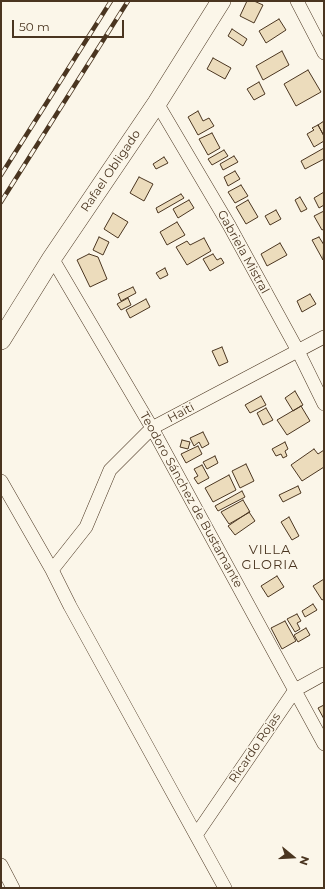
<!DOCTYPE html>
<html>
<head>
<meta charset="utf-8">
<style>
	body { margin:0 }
	#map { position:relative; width:325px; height:889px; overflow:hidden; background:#fbf6e9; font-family:Montserrat,sans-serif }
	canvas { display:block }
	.frame { position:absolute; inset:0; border:2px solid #4a3520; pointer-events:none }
	.north { position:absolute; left:273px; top:837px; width:40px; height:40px; -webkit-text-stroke:3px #fbf6e9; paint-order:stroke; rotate:108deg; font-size:11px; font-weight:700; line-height:16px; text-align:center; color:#4a3520 }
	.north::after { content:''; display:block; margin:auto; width:14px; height:18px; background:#4a3520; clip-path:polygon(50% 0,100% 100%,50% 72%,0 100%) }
	.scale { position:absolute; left:12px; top:20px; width:112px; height:18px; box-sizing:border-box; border:2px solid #4a3520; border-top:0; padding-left:5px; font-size:12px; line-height:14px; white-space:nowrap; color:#4a3520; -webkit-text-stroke:3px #fbf6e9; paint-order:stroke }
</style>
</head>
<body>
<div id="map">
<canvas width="325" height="889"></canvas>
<div class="frame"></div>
<div class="north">N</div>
<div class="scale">50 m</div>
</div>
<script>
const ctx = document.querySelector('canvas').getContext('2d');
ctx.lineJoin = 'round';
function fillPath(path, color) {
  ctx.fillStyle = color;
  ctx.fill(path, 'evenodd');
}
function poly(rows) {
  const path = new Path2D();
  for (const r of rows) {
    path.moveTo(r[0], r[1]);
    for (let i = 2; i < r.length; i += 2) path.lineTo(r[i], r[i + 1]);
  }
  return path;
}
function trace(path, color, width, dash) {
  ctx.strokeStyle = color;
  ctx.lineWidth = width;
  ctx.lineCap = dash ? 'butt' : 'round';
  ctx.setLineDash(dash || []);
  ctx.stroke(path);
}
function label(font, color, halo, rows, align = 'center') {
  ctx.font = font + ' Montserrat,sans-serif';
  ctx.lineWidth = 3;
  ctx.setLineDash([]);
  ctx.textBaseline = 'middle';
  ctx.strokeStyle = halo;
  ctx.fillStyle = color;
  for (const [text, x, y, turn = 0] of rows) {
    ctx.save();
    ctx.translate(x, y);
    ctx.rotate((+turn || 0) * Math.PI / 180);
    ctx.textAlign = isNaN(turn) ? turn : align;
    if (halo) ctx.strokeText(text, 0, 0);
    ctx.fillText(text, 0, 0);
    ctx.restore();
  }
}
const building = poly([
	[247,1,254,1,263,5,254,23,240,16,247,1],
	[279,19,286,30,266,43,259,31,279,19],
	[232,29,247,39,243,46,228,36,232,29],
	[282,51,289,65,263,80,256,66,282,51],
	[213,58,231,68,225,79,207,69,213,58],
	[308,70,321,92,296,106,284,84,308,70],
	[259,82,265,94,254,100,247,89,259,82],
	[198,111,203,121,209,118,214,126,198,135,188,117,198,111],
	[324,121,324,136,318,125,324,121],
	[318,125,324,136,324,141,314,147,307,134,314,130,312,128,318,125],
	[212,133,220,148,208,155,199,139,212,133],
	[324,148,324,159,305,169,301,161,324,148],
	[224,150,228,156,212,165,208,159,224,150],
	[234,156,238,162,223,170,220,164,234,156],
	[164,157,168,163,156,169,153,164,164,157],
	[235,171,240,179,228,186,224,177,235,171],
	[139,177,153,184,144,201,130,193,139,177],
	[241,185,248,196,235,203,228,192,241,185],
	[324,192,324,205,319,208,314,198,324,192],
	[181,194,184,198,158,213,156,208,181,194],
	[300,197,307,209,301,212,295,200,300,197],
	[189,200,194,208,178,218,173,209,189,200],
	[248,200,258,217,246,224,236,207,248,200],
	[276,210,281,219,270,225,265,216,276,210],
	[324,211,324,229,322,230,314,216,324,211],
	[113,213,128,222,118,238,104,229,113,213],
	[177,222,185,235,167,245,160,232,177,222],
	[99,237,109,242,103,255,93,250,99,237],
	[319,237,324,245,323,260,312,240,319,237],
	[204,238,211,251,187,265,176,247,187,241,190,245,204,238],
	[280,243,287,255,267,266,261,254,280,243],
	[89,254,98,257,107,279,90,287,77,260,89,254],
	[213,254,217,260,221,258,224,263,210,271,203,259,213,254],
	[165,268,168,275,160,279,156,273,165,268],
	[133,287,136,293,121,301,118,294,133,287],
	[310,294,316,304,302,312,297,301,310,294],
	[128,298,131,305,121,310,117,304,128,298],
	[146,299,150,307,130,318,126,310,146,299],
	[222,347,228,362,219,366,212,351,222,347],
	[295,391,303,405,293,411,285,398,295,391],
	[261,396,266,405,250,413,245,405,261,396],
	[301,406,310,421,287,435,277,420,301,406],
	[266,408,273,420,263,425,257,413,266,408],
	[203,432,209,444,202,448,199,442,194,446,190,438,203,432],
	[182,440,190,442,188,449,180,447,182,440],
	[285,442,288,449,285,451,287,456,283,458,281,454,276,456,272,449,285,442],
	[198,446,202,454,186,463,181,454,198,446],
	[314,449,318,454,324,450,324,467,302,481,291,465,314,449],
	[215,456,218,463,207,469,203,462,215,456],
	[246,464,254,481,240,488,232,471,246,464],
	[202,465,209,478,198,484,194,478,198,476,194,469,202,465],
	[229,475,236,490,213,502,205,488,229,475],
	[298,486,301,493,283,502,279,495,298,486],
	[242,491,245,497,218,511,215,506,242,491],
	[243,500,250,512,229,524,221,512,243,500],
	[249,512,255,521,235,535,228,526,249,512],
	[289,517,299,536,292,540,281,522,289,517],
	[277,576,284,587,268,597,261,586,277,576],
	[324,579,324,599,322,600,313,586,324,579],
	[313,604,317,610,305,617,302,611,313,604],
	[297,614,301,621,297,623,300,629,295,632,287,619,297,614],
	[285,621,296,641,282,649,271,628,285,621],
	[306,628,310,635,298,642,294,635,306,628],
	[324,705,324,719,318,708,324,705]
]);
const street = poly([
	[297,1,324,53],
	[157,103,229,225,298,351,324,404],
	[52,258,152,428,324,744],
	[1,481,52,570,70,606,225,888],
	[52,570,86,527,110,470,152,428,324,337],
	[196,835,295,690,324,674],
	[1,865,13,888]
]);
const secondary = poly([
	[1,340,52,258,157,103,221,1]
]);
const rail = poly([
	[1,175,111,1],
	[1,202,128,1]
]);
const streetNames = [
	["Rafael Obligado",111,171,-56],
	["Gabriela Mistral",243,252,61],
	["Haiti",181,413,-28],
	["Teodoro Sánchez de Bustamante",191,500,61],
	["Ricardo Rojas",255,748,-56]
];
const neighbourhoodNames = [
	["VILLA",270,550],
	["GLORIA",270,565]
];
fillPath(building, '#ecdcbc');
trace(building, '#4a3520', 1);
trace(street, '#4a3520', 14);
trace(secondary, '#4a3520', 20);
trace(street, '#fbf6e9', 13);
trace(secondary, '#fbf6e9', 19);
trace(rail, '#4a3520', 4.5);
trace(rail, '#fbf6e9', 3, [9]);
label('12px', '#4a3520', '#fbf6e9', streetNames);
ctx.letterSpacing = '1px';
label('13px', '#4a3520', '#fbf6e9', neighbourhoodNames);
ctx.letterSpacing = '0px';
</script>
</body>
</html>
